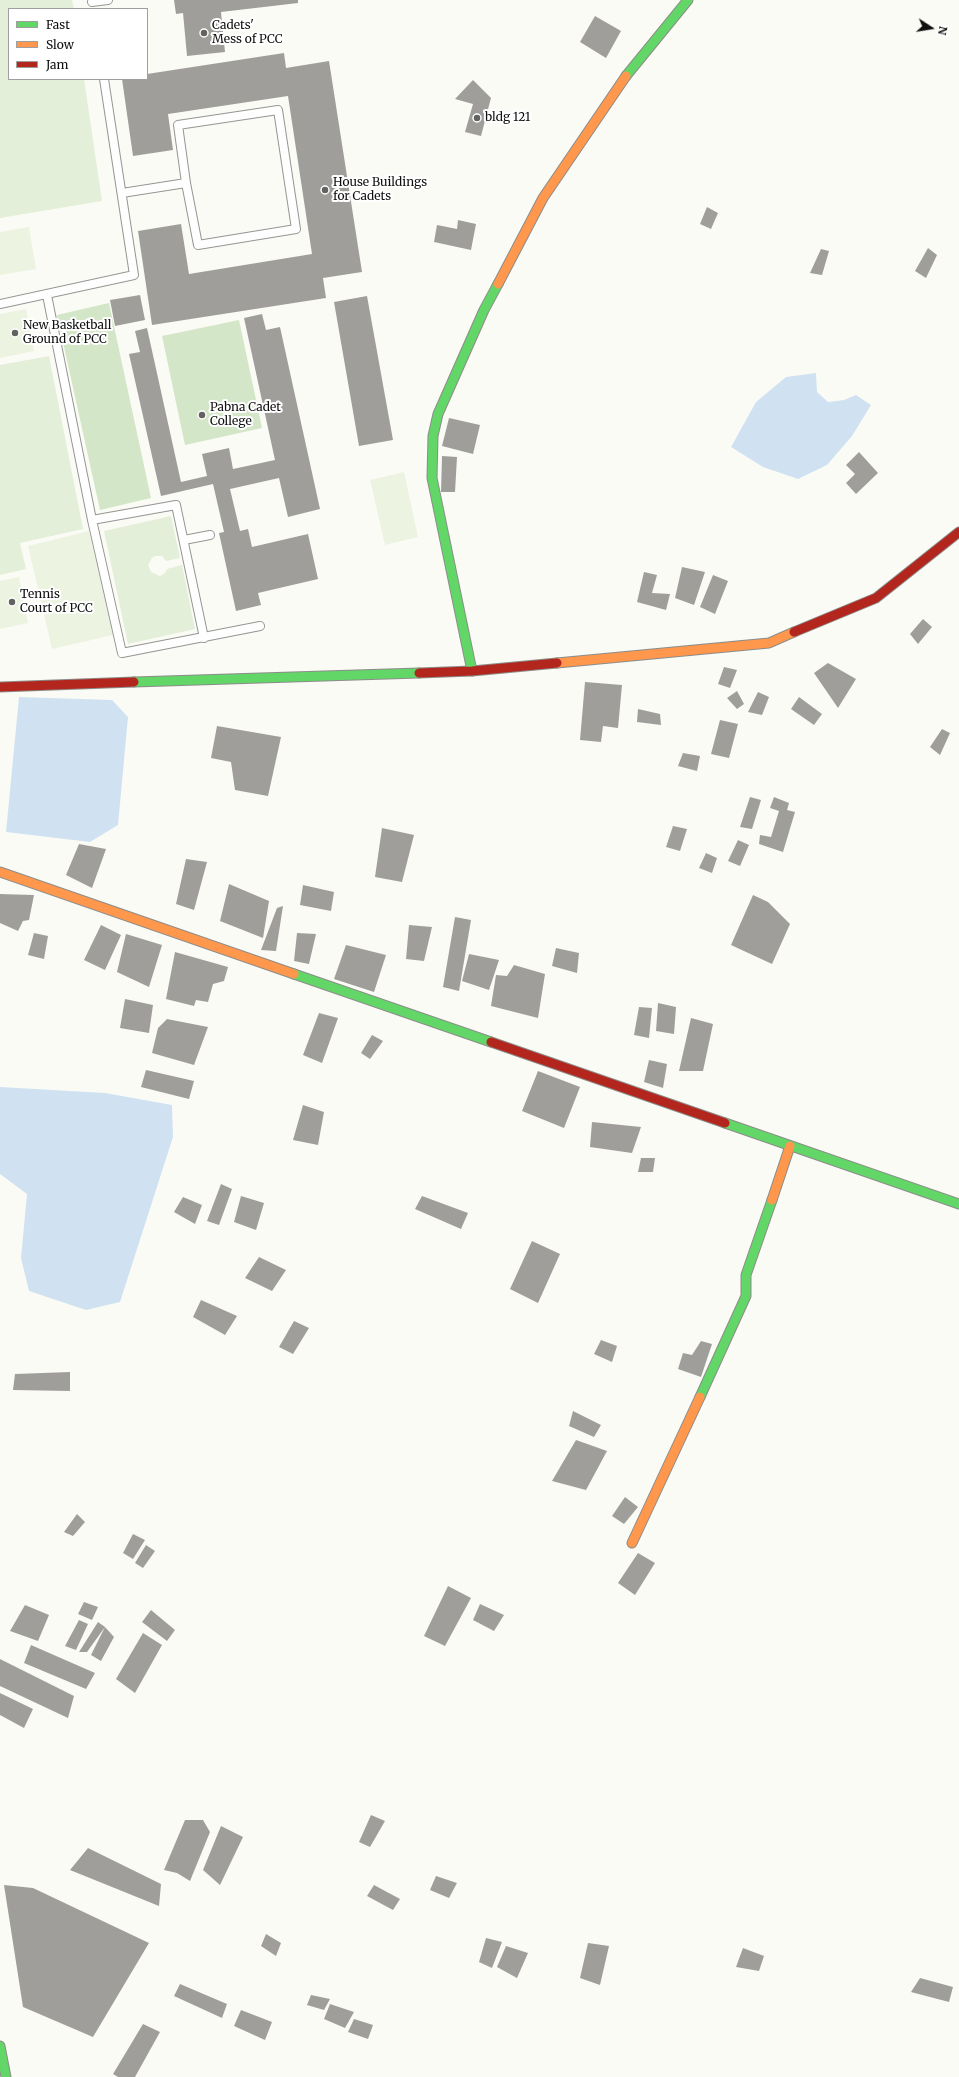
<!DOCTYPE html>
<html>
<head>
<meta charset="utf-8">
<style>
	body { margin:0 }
	#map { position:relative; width:959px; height:2077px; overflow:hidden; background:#fbfbf6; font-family:Merriweather,serif }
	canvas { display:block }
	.legend { position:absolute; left:8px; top:8px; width:140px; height:72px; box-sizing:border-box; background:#fff; border:1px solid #9f9f9f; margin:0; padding:5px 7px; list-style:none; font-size:12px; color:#0f0f0f }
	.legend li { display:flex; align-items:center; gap:8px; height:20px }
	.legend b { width:20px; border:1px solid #9f9f9f }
	.north { position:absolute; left:911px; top:8px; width:40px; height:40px; -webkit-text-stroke:3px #fff; paint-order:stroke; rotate:102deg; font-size:11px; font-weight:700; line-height:16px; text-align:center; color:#0f0f0f }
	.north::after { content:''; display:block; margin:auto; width:14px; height:18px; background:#0f0f0f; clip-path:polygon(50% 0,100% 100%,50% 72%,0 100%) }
</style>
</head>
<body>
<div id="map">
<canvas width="959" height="2077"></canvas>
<ul class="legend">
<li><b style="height:5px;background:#63d668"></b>Fast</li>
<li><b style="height:5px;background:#ff974d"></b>Slow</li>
<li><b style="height:5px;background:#b3261e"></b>Jam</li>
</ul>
<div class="north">N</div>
</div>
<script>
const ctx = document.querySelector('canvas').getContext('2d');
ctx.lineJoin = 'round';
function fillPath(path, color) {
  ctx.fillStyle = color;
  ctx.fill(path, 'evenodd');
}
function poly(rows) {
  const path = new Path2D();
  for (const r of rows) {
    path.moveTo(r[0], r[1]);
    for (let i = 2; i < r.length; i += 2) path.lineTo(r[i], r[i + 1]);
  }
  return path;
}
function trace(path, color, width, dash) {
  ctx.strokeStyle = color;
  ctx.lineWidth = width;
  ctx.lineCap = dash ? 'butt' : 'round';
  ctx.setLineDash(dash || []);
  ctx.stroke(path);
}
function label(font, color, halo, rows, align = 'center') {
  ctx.font = font + ' Merriweather,serif';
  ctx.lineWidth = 4;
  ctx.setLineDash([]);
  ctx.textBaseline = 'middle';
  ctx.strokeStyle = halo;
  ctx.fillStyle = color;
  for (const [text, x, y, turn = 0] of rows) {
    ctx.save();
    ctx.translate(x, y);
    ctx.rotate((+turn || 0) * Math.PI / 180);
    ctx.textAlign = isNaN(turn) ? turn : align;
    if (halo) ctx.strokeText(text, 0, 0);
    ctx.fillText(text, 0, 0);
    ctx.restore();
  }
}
const green = poly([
	[0,0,72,0,74,9,9,9,9,79,84,79,102,201,0,218],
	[49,356,83,529,20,543,26,569,0,575,0,365],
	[171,516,180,558,166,561,162,556,155,556,152,558,148,565,151,572,160,576,165,573,167,569,182,565,195,629,128,644,104,531]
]);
const forest = poly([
	[109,303,151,498,100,510,57,315],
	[239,320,262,428,185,445,162,336]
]);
const pitch = poly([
	[29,227,36,269,0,275,0,232],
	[26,309,34,351,0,358,0,314],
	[404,472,418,537,385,545,370,480],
	[89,531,113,635,52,649,28,546],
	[19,577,28,623,0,629,0,581]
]);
const water = poly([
	[816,373,817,392,828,402,844,400,856,395,871,405,852,436,827,465,798,479,763,467,731,447,756,402,786,377],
	[19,697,112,700,128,717,118,825,90,842,6,832],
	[0,1087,105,1093,172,1105,173,1137,120,1302,86,1310,29,1291,21,1258,27,1194,0,1174]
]);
const building = poly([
	[174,0,298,0,298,3,221,12,225,52,187,56,183,13,176,14],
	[595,16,621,31,606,58,580,42],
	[284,53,286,68,329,61,362,272,323,278,326,298,152,325,138,231,181,224,189,274,312,254,288,96,168,114,173,150,133,156,122,79,147,79,147,74],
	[473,80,491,98,481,136,465,132,473,104,455,99],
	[707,207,718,213,711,229,700,224],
	[458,220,476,224,471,250,434,242,437,225,457,229],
	[928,248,937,255,926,278,915,271],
	[821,249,829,251,822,275,810,273],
	[140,295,145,320,115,326,110,300],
	[367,296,393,440,359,446,334,302],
	[262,314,266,330,280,327,320,509,288,517,279,478,230,489,240,531,248,529,252,547,308,534,318,579,258,593,261,605,236,611,219,533,224,532,213,484,161,496,129,354,140,352,135,331,147,328,181,482,207,476,202,454,229,448,233,469,275,460,244,318],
	[449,418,480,425,473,454,442,446],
	[859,452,878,473,856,494,846,483,855,474,846,465],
	[442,456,457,457,455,492,441,492],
	[682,567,705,572,694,605,675,598],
	[644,572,657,575,652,593,670,594,666,610,637,602],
	[713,575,728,581,715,614,700,607],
	[923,619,932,627,918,644,910,634],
	[828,663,856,679,838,708,814,673],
	[724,667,737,670,730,688,718,684],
	[585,682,622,685,618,728,603,726,601,742,580,740],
	[737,691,744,704,737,709,727,698],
	[758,692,769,697,762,715,748,712],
	[799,697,822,714,814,725,791,709],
	[638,709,660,714,661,725,637,722],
	[720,720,738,724,729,758,711,754],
	[217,726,281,737,268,796,235,790,231,762,211,758],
	[942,729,950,733,940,755,930,747],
	[683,753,700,756,697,771,678,766],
	[750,797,761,800,752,829,740,827],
	[774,797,789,803,787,810,795,812,783,852,759,844,760,835,771,837,779,811,770,808],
	[673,826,687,829,680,851,666,847],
	[382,828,414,835,402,882,375,877],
	[738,840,749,845,740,866,728,861],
	[79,844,106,849,92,888,66,875],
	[706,853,717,858,712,873,699,868],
	[186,859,207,862,194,910,176,904],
	[229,884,269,901,263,938,220,921],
	[303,885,334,892,331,911,300,905],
	[0,894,34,895,29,920,23,921,18,931,0,923],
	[753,895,768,902,790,924,772,964,731,945],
	[283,906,276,951,261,950,277,908],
	[455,917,471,920,459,991,443,987],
	[101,925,121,935,105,970,84,960],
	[409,925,432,927,424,961,406,959],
	[34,933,48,936,44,959,28,955],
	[297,933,316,934,309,964,294,961],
	[126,934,162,945,149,987,117,972],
	[346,945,386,955,374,992,334,979],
	[556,948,579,953,577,973,552,966],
	[175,952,228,967,224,981,213,984,208,1002,196,1000,194,1006,166,999],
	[469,954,499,960,489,990,462,981],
	[514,965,545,974,538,1018,491,1006,496,975,507,976],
	[125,999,153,1005,149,1033,120,1028],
	[658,1003,676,1007,674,1034,656,1031],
	[639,1007,652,1008,649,1038,634,1035],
	[319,1013,338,1018,322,1063,303,1055],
	[691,1018,713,1024,703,1071,679,1071],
	[167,1019,208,1027,194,1065,152,1053,158,1028],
	[372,1035,383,1041,370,1059,361,1053],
	[649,1060,667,1064,663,1088,644,1082],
	[146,1070,194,1081,189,1099,141,1087],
	[538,1071,580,1087,564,1128,522,1111],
	[303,1105,324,1112,318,1145,293,1140],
	[592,1122,641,1127,632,1153,590,1147],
	[641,1158,655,1158,653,1172,638,1172],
	[221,1184,232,1189,219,1225,207,1221],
	[241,1196,264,1203,256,1230,234,1222],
	[422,1196,468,1213,461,1229,415,1209],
	[183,1197,202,1205,195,1224,174,1212],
	[532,1241,560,1254,538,1303,510,1289],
	[259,1257,286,1270,272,1291,245,1278],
	[201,1300,237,1316,225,1335,193,1317],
	[294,1321,309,1328,293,1354,279,1347],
	[601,1340,617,1346,612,1362,594,1354],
	[701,1341,712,1344,701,1377,678,1369,683,1353,692,1355],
	[70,1372,70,1391,13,1390,15,1374],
	[573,1411,601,1425,594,1437,569,1426],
	[576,1440,607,1451,586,1490,552,1481],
	[625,1497,638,1507,624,1524,612,1516],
	[77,1514,85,1522,73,1536,64,1532],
	[133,1534,145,1540,133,1559,123,1553],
	[146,1545,155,1551,143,1568,135,1563],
	[638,1553,655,1563,635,1595,618,1583],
	[448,1586,471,1598,445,1646,424,1636],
	[84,1602,98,1607,92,1620,78,1614],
	[480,1604,504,1615,494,1631,473,1620],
	[25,1605,49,1615,38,1641,10,1631],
	[151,1610,175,1630,167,1641,142,1622],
	[79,1620,88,1624,76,1650,65,1646],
	[98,1622,105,1627,114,1637,101,1661,91,1655,105,1627,87,1652,79,1652],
	[143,1633,162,1645,135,1693,116,1679],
	[31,1645,95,1673,86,1689,24,1663],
	[0,1659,74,1696,68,1718,0,1686],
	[0,1693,33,1709,24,1728,0,1715],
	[371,1815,385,1821,370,1847,359,1842],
	[185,1820,203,1820,210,1832,190,1881,177,1873,164,1870],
	[221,1826,243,1837,220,1885,203,1870],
	[88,1848,161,1884,159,1906,70,1870],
	[436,1876,457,1883,449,1898,430,1890],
	[4,1885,33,1888,149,1943,93,2037,23,2007],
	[374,1885,400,1899,393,1910,367,1896],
	[266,1934,281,1943,276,1956,261,1946],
	[486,1938,502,1942,492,1968,479,1962],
	[588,1943,609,1946,600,1985,580,1978],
	[506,1946,528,1953,517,1978,497,1967],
	[743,1948,764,1956,759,1971,736,1967],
	[920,1978,953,1987,949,2002,911,1992],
	[180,1984,227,2004,222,2018,174,1996],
	[311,1995,330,1999,324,2010,307,2005],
	[330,2004,354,2012,345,2028,324,2019],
	[241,2010,272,2022,265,2040,234,2026],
	[354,2019,373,2025,368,2039,348,2032],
	[143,2024,160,2032,135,2077,118,2077,113,2074]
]);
const lane = poly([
	[92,2,108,0],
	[122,193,186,183,198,245,296,229,278,110,178,125,186,183],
	[47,295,92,520,122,653,260,626],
	[0,304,134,275,104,79],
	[92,520,176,505,204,638],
	[184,540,210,535]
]);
const fast = poly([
	[626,76,688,0],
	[472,671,432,478,433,436,438,414,484,310,498,284],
	[134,682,419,673],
	[294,974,491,1042],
	[725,1123,959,1204],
	[700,1397,746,1296,746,1275,772,1200],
	[0,2046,6,2077]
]);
const slow = poly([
	[498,284,543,198,626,76],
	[557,663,769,643,794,632],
	[0,872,294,974],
	[772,1200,790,1146],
	[632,1543,700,1397]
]);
const jam = poly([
	[794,632,876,598,959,532],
	[419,673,472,671,557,663],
	[0,687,134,682],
	[491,1042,725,1123]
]);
const markers = [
	[204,33,4,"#626260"],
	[477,118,4,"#626260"],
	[325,190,4,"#626260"],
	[15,333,4,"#626260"],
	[202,415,4,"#626260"],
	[12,602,4,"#626260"]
];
const poiNames = [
	["Cadets'",212,26],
	["Mess of PCC",212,40],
	["bldg 121",485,118],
	["House Buildings",333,183],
	["for Cadets",333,197],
	["New Basketball",23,326],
	["Ground of PCC",23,340],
	["Pabna Cadet",210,408],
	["College",210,422],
	["Tennis",20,595],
	["Court of PCC",20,609]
];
fillPath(green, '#e3efd8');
fillPath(forest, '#d3e6c7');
fillPath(pitch, '#ecf3e1');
fillPath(water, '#d0e2f2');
fillPath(building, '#9f9e9b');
trace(lane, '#959593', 10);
trace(fast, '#8c8c8a', 11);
trace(slow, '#8c8c8a', 11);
trace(jam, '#8c8c8a', 11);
trace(lane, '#fefefe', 8);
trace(fast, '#63d668', 9);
trace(slow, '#ff974d', 9);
trace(jam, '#b3261e', 9);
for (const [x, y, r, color] of markers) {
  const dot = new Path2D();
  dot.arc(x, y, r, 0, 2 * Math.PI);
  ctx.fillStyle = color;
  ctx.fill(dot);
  trace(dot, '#fff', 1.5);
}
label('12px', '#0f0f0f', '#fff', poiNames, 'left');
</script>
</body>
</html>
